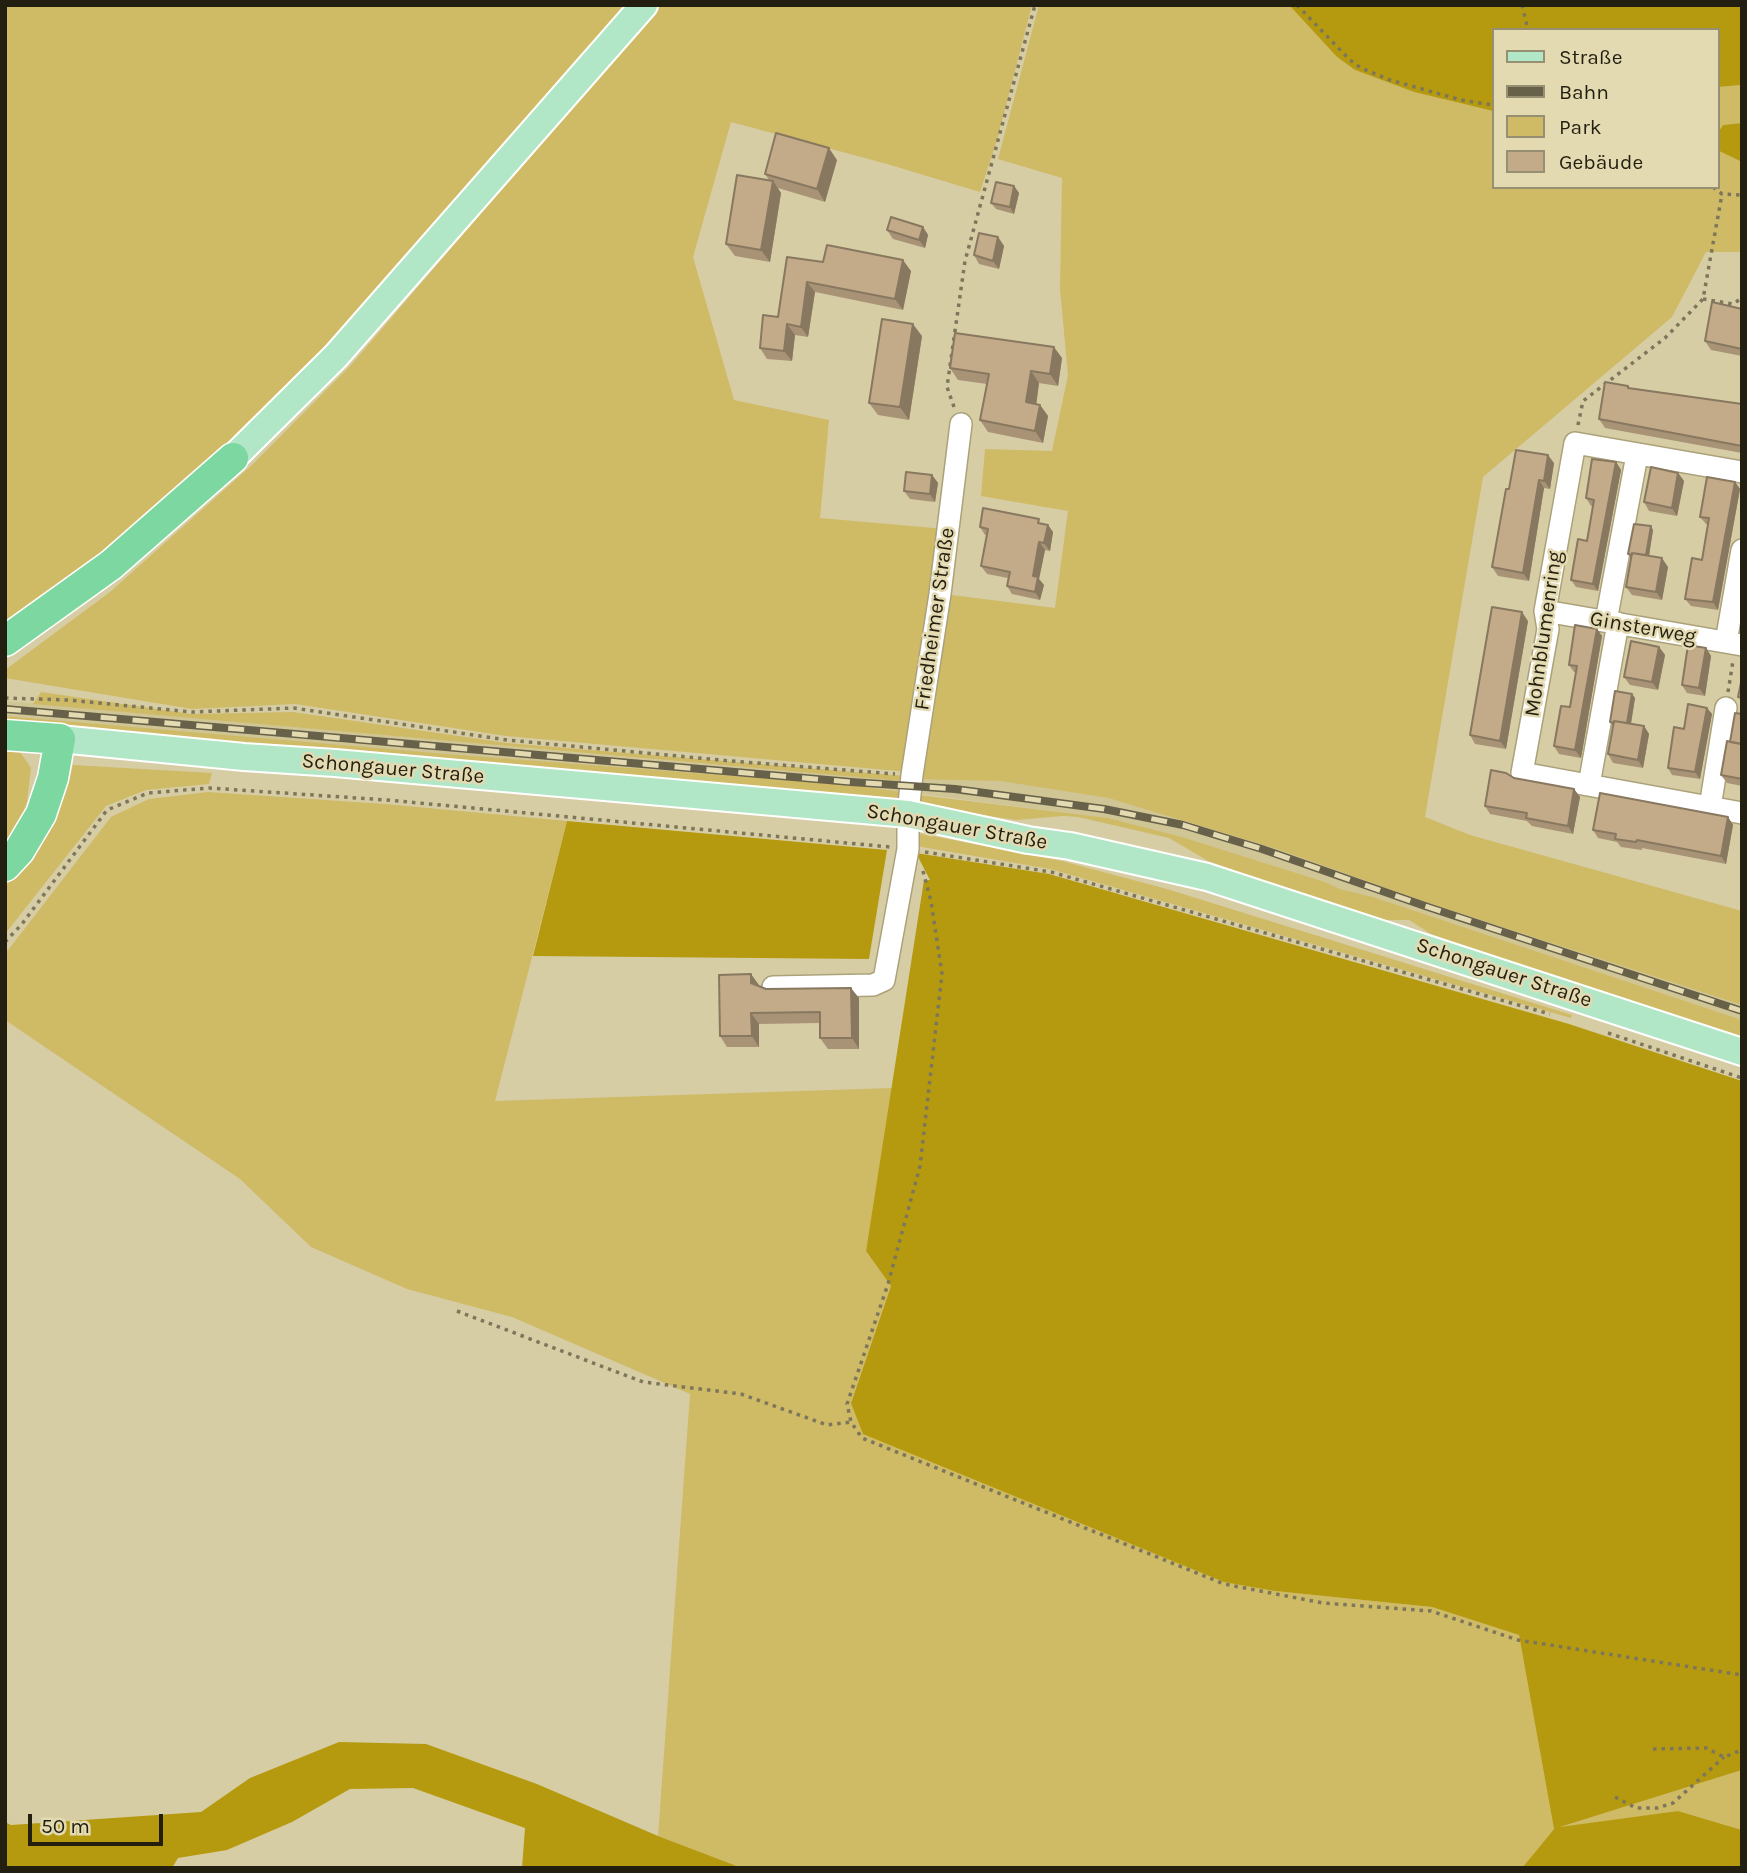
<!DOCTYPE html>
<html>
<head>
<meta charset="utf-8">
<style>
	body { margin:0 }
	#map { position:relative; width:1747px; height:1873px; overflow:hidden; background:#d7cda5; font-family:Karla,sans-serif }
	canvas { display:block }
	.frame { position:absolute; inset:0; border:7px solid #231f10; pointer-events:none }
	.legend { position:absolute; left:1492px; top:28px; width:228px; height:161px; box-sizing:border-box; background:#e4dab2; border:2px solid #978f71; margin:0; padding:9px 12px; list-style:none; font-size:21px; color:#231f10 }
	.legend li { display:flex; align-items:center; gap:14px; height:35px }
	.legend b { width:35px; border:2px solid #978f71 }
	.scale { position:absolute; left:28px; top:1814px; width:135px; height:32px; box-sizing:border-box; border:4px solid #231f10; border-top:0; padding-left:9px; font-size:21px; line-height:24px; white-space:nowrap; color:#231f10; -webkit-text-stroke:5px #e4dab2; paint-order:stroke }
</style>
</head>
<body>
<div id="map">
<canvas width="1747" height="1873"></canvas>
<div class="frame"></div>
<ul class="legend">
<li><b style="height:9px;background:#b1e7c6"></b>Straße</li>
<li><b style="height:9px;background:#686149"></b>Bahn</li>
<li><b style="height:19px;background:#cfba66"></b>Park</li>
<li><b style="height:19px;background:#c3ab89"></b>Gebäude</li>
</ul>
<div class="scale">50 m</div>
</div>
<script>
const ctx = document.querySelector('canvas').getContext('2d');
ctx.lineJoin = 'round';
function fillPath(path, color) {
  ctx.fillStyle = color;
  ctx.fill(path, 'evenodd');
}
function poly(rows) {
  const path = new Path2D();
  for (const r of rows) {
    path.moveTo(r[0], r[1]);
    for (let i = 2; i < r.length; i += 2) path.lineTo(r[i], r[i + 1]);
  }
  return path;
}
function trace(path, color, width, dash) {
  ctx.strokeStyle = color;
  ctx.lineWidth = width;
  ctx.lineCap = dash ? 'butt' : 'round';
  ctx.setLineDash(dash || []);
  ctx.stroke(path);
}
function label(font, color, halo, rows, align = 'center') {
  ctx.font = font + ' Karla,sans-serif';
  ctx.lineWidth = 5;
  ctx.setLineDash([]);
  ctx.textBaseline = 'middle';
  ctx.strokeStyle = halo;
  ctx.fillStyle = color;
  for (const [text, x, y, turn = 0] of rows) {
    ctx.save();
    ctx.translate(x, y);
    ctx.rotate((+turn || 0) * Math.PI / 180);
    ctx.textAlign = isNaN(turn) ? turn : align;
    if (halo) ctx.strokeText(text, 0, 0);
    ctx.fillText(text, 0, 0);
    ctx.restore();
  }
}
const built = poly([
	[5,701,728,766,1000,781,1108,798,1274,848,1426,902,1742,1005,1742,1020,1373,897,1340,889,1325,882,1182,837,1108,818,851,785,372,749,5,716]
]);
const green = poly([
	[5,5,632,5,239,447,5,635],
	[659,5,1032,5,997,140,980,192,887,164,731,122,693,257,734,400,829,420,820,518,945,529,909,772,506,736,295,704,192,709,5,678,5,670,110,592,253,464,351,365],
	[1039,5,1289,5,1337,57,1355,70,1414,92,1493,111,1493,187,1717,187,1717,150,1742,162,1742,252,1706,252,1672,317,1483,477,1425,817,1470,835,1742,911,1742,1005,1426,902,1274,848,1108,798,1000,781,916,779,944,594,1055,608,1068,511,981,496,985,449,1052,451,1068,375,1060,289,1062,178,998,159],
	[1742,85,1742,123,1723,125,1717,134,1717,87],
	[41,692,191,714,293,712,507,743,904,776,903,781,33,704],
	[5,716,446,754,851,785,902,792,896,800,885,802,183,738,5,725],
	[5,751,20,752,31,768,27,802,14,842,5,851],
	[73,765,212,773,209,784,146,790,106,806,5,934,5,886,27,866,51,827,66,792],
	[208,792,385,804,567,821,495,1101,892,1088,866,1251,891,1286,851,1402,1016,1495,1122,1540,1275,1591,1432,1607,1519,1635,1554,1829,1742,1770,1742,1830,1678,1811,1554,1829,1522,1868,742,1868,658,1836,690,1394,512,1317,407,1289,311,1247,240,1179,5,1020,5,954,111,817,149,799],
	[919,795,1108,818,1182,837,1325,882,1340,889,1373,897,1742,1020,1742,1038,1431,934,1409,920,1386,920,1248,875,1208,861,1169,838,1078,817,1063,816,1016,820,936,808,922,805],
	[917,833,1062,861,1167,889,1572,1015,1571,1018,1050,869,916,846]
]);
const forest = poly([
	[1289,5,1742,5,1742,85,1717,87,1717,30,1493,30,1493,111,1414,92,1355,70,1337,57],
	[1742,123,1742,162,1717,150,1717,134,1723,125],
	[567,821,887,850,869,959,533,956],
	[916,853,1049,874,1569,1024,1742,1081,1742,1770,1560,1827,1678,1811,1742,1830,1742,1868,1522,1868,1554,1829,1519,1635,1432,1607,1275,1591,1224,1582,863,1434,851,1403,891,1286,866,1251,924,880,930,880],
	[339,1742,426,1744,537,1784,658,1836,742,1868,522,1868,525,1828,413,1788,350,1789,292,1822,227,1850,178,1858,172,1868,5,1868,5,1822,11,1825,201,1812,250,1778]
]);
const path = poly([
	[1297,5,1350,60,1361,68,1390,80,1461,100,1493,105],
	[1522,5,1528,30],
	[1713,187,1722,194,1742,195],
	[1703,299,1733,304,1742,298],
	[954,407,947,387,965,261,1035,5],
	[1578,425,1583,401,1665,338,1703,299,1722,194],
	[1728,692,1733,661],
	[5,698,68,700,192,712,294,708,507,740,731,761,895,774],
	[925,852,1051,872,1550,1014],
	[923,871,931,901,942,974,920,1166,888,1284,847,1404,851,1422,862,1438,1224,1584,1323,1603,1431,1611,1518,1640,1742,1675],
	[5,942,22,924,107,810,148,793,209,788,387,800,890,847],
	[1608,1033,1742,1078],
	[457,1311,643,1382,741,1394,827,1425,851,1422],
	[1653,1749,1706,1748,1724,1757,1742,1750],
	[1615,1797,1636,1808,1657,1808,1673,1803,1724,1757]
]);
const minor = poly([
	[1742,472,1575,443,1545,611,1548,629,1522,773,1742,813],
	[1545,611,1742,645],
	[1606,621,1637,455],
	[1726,642,1742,550],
	[1589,785,1618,623],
	[1710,807,1726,708],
	[773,987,873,985,884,980,908,849,908,814,912,775,940,594,961,424]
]);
const major = poly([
	[233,458,336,356,644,5],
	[60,739,244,757,335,763,908,814,1028,840,1070,846,1207,877,1742,1052]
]);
const highway = poly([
	[5,641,111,565,233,458],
	[5,735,60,739,53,778,41,814,19,851,5,866]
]);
const rail = poly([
	[5,709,851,782,955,789,1104,809,1183,825,1262,849,1425,906,1742,1011]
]);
const wall = poly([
	[837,160,825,202,778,188,781,193,770,262,735,256,726,244,769,180,765,174],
	[1014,186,1019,193,1014,214,996,209,991,203],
	[923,227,928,235,925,248,893,239,887,230],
	[998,237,1004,246,999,269,979,264,974,255],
	[823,262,911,271,903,310,815,292,808,337,795,335,792,361,767,359,760,348,778,317],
	[1742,309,1742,356,1711,350,1705,341],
	[922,336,909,420,878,415,869,403],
	[1062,358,1058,386,1039,383,1036,404,1040,405,1048,416,1043,443,988,432,980,420,987,384,958,380,950,368],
	[1628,386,1630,388,1742,404,1742,453,1605,428,1599,419],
	[1616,462,1621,470,1598,591,1576,587,1571,580,1587,541,1593,506,1591,506,1586,498],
	[1554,463,1550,489,1544,488,1529,581,1498,576,1492,567,1509,489],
	[1678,473,1684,481,1677,516,1649,511,1644,502],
	[932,475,938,483,935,502,910,499,904,491],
	[1735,482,1740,489,1718,610,1691,606,1685,599,1702,560,1708,525,1706,524,1700,517],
	[1042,524,1048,525,1053,532,1050,551,1045,550,1039,579,1044,585,1040,600,1012,594,1007,586,1008,578,987,574,981,566,987,535,985,535,980,527],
	[1653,530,1649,556,1668,567,1662,600,1632,595,1626,587,1631,559,1628,554],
	[1528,621,1506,749,1475,744,1470,735],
	[1597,629,1602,636,1581,758,1559,754,1554,746,1570,707,1576,672,1574,672,1569,665],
	[1659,647,1665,655,1658,690,1630,685,1624,677],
	[1706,648,1711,656,1705,696,1687,693,1682,685],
	[1632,694,1635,698,1631,724,1644,726,1649,734,1643,768,1613,763,1608,754,1613,726,1610,722],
	[1707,708,1712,714,1700,779,1672,775,1668,768,1684,729],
	[1742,714,1742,786,1727,783,1721,775,1730,742],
	[1574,789,1580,797,1573,834,1532,826,1527,821,1490,814,1485,806],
	[1728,817,1733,825,1726,864,1642,848,1642,850,1621,847,1617,842,1598,838,1593,830],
	[759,985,759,986,766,989,859,998,859,1049,828,1049,820,1038,820,1023,759,1024,759,1047,727,1047,720,1036]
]);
const shadedWall = poly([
	[829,148,837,160,825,202,817,189],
	[773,181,781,193,770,262,761,250],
	[1014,186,1019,193,1014,214,1010,207],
	[923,227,928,235,925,248,919,240],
	[998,237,1004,246,999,269,993,261],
	[903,260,911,271,903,310,895,299],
	[807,282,815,292,808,337,801,327],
	[787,324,795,335,792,361,784,351],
	[913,324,922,336,909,420,900,407],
	[1054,347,1062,358,1058,386,1050,374],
	[1031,371,1039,383,1035,414,1026,402],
	[1040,405,1048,416,1043,443,1035,431],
	[1548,455,1554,463,1550,489,1544,481],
	[1616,462,1621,470,1598,591,1593,584],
	[1678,473,1684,481,1677,516,1672,508],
	[932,475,938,483,935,502,930,494],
	[1539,480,1544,488,1529,581,1523,573],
	[1735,482,1740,489,1718,610,1713,602],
	[1048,525,1053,532,1050,551,1044,543],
	[1651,526,1653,530,1648,562,1646,557],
	[1039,542,1045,550,1039,579,1044,585,1040,600,1035,592,1033,576],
	[1662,558,1668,567,1662,600,1656,592],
	[1522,612,1528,621,1506,749,1500,741],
	[1597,629,1602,636,1581,758,1575,750],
	[1659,647,1665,655,1658,690,1652,682],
	[1706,648,1711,656,1705,696,1699,688],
	[1632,694,1635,698,1630,729,1627,725],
	[1707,708,1712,714,1700,779,1695,772],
	[1644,726,1649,734,1643,768,1638,760],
	[1574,789,1580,797,1573,834,1568,826],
	[1728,817,1733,825,1726,864,1721,856],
	[751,974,759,985,759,994,751,983],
	[851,988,859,998,859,1049,852,1038],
	[751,1013,759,1024,759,1047,752,1036]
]);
const building = poly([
	[776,133,829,148,817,189,765,174,776,133],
	[737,175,773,181,761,250,726,244,737,175],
	[996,182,1014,186,1010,207,991,203,996,182],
	[891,217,923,227,919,240,887,230,891,217],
	[979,233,998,237,993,261,974,255,979,233],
	[827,245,903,260,895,299,807,282,801,327,787,324,784,351,760,348,763,315,778,317,787,257,823,262,827,245],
	[1712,302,1742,309,1742,349,1705,341,1712,302],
	[882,319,913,324,900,407,869,403,882,319],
	[955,333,1054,347,1050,374,1031,371,1026,402,1040,405,1035,431,980,420,989,374,950,368,955,333],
	[1605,382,1628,386,1628,388,1742,404,1742,446,1599,419,1605,382],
	[1516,450,1548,455,1544,481,1539,480,1523,573,1492,567,1506,489,1509,489,1516,450],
	[1592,459,1616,462,1593,584,1571,580,1578,539,1587,541,1594,500,1586,498,1592,459],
	[1651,467,1678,473,1672,508,1644,502,1651,467],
	[906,472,932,475,930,494,904,491,906,472],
	[1707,477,1735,482,1713,602,1685,599,1692,558,1702,560,1709,518,1700,517,1707,477],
	[983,508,1039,519,1038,523,1048,525,1044,543,1039,542,1033,576,1038,577,1035,592,1007,586,1010,572,981,566,988,529,980,527,983,508],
	[1634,524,1651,526,1646,555,1632,553,1632,555,1628,554,1634,524],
	[1632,553,1662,558,1656,592,1626,587,1632,553],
	[1492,607,1522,612,1500,741,1470,735,1492,607],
	[1575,625,1597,629,1575,750,1554,746,1561,706,1570,707,1577,666,1569,665,1575,625],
	[1631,641,1659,647,1652,682,1624,677,1631,641],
	[1688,645,1706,648,1699,688,1682,685,1688,645],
	[1742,678,1742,698,1738,697,1742,678],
	[1615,691,1632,694,1627,723,1614,721,1614,723,1610,722,1615,691],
	[1688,704,1707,708,1695,772,1668,768,1674,727,1684,729,1688,704],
	[1735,713,1742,714,1741,744,1730,742,1735,713],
	[1614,721,1644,726,1638,760,1608,754,1614,721],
	[1727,741,1742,744,1742,779,1721,775,1727,741],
	[1491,770,1506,773,1514,778,1574,789,1568,826,1526,818,1527,813,1485,806,1491,770],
	[1600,793,1728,817,1721,856,1637,840,1636,842,1615,839,1616,834,1593,830,1600,793],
	[751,974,751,983,766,989,851,988,852,1038,820,1038,820,1012,751,1013,752,1036,720,1036,719,975,751,974]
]);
const streetNames = [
	["Friedheimer Straße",935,619,-82],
	["Ginsterweg",1643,628,10],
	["Mohnblumenring",1544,634,-82],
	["Schongauer Straße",393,769,5],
	["Schongauer Straße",957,827,10],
	["Schongauer Straße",1504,973,18]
];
fillPath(built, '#d0c595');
fillPath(green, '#cfba66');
fillPath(forest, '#b59a0f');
trace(minor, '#aba27b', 24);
trace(major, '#fff', 30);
trace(highway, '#fff', 33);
trace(path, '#7d765a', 3.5, [3.5, 5]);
trace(minor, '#fff', 21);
trace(major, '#b1e7c6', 26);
trace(highway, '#7dd7a0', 30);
trace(rail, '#686149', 8);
trace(rail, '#e4dab2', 5, [16]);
fillPath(wall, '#a89376');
fillPath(shadedWall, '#887860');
fillPath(building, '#c3ab89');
trace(building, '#887860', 2);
label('21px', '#231f10', '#e4dab2', streetNames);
</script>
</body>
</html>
